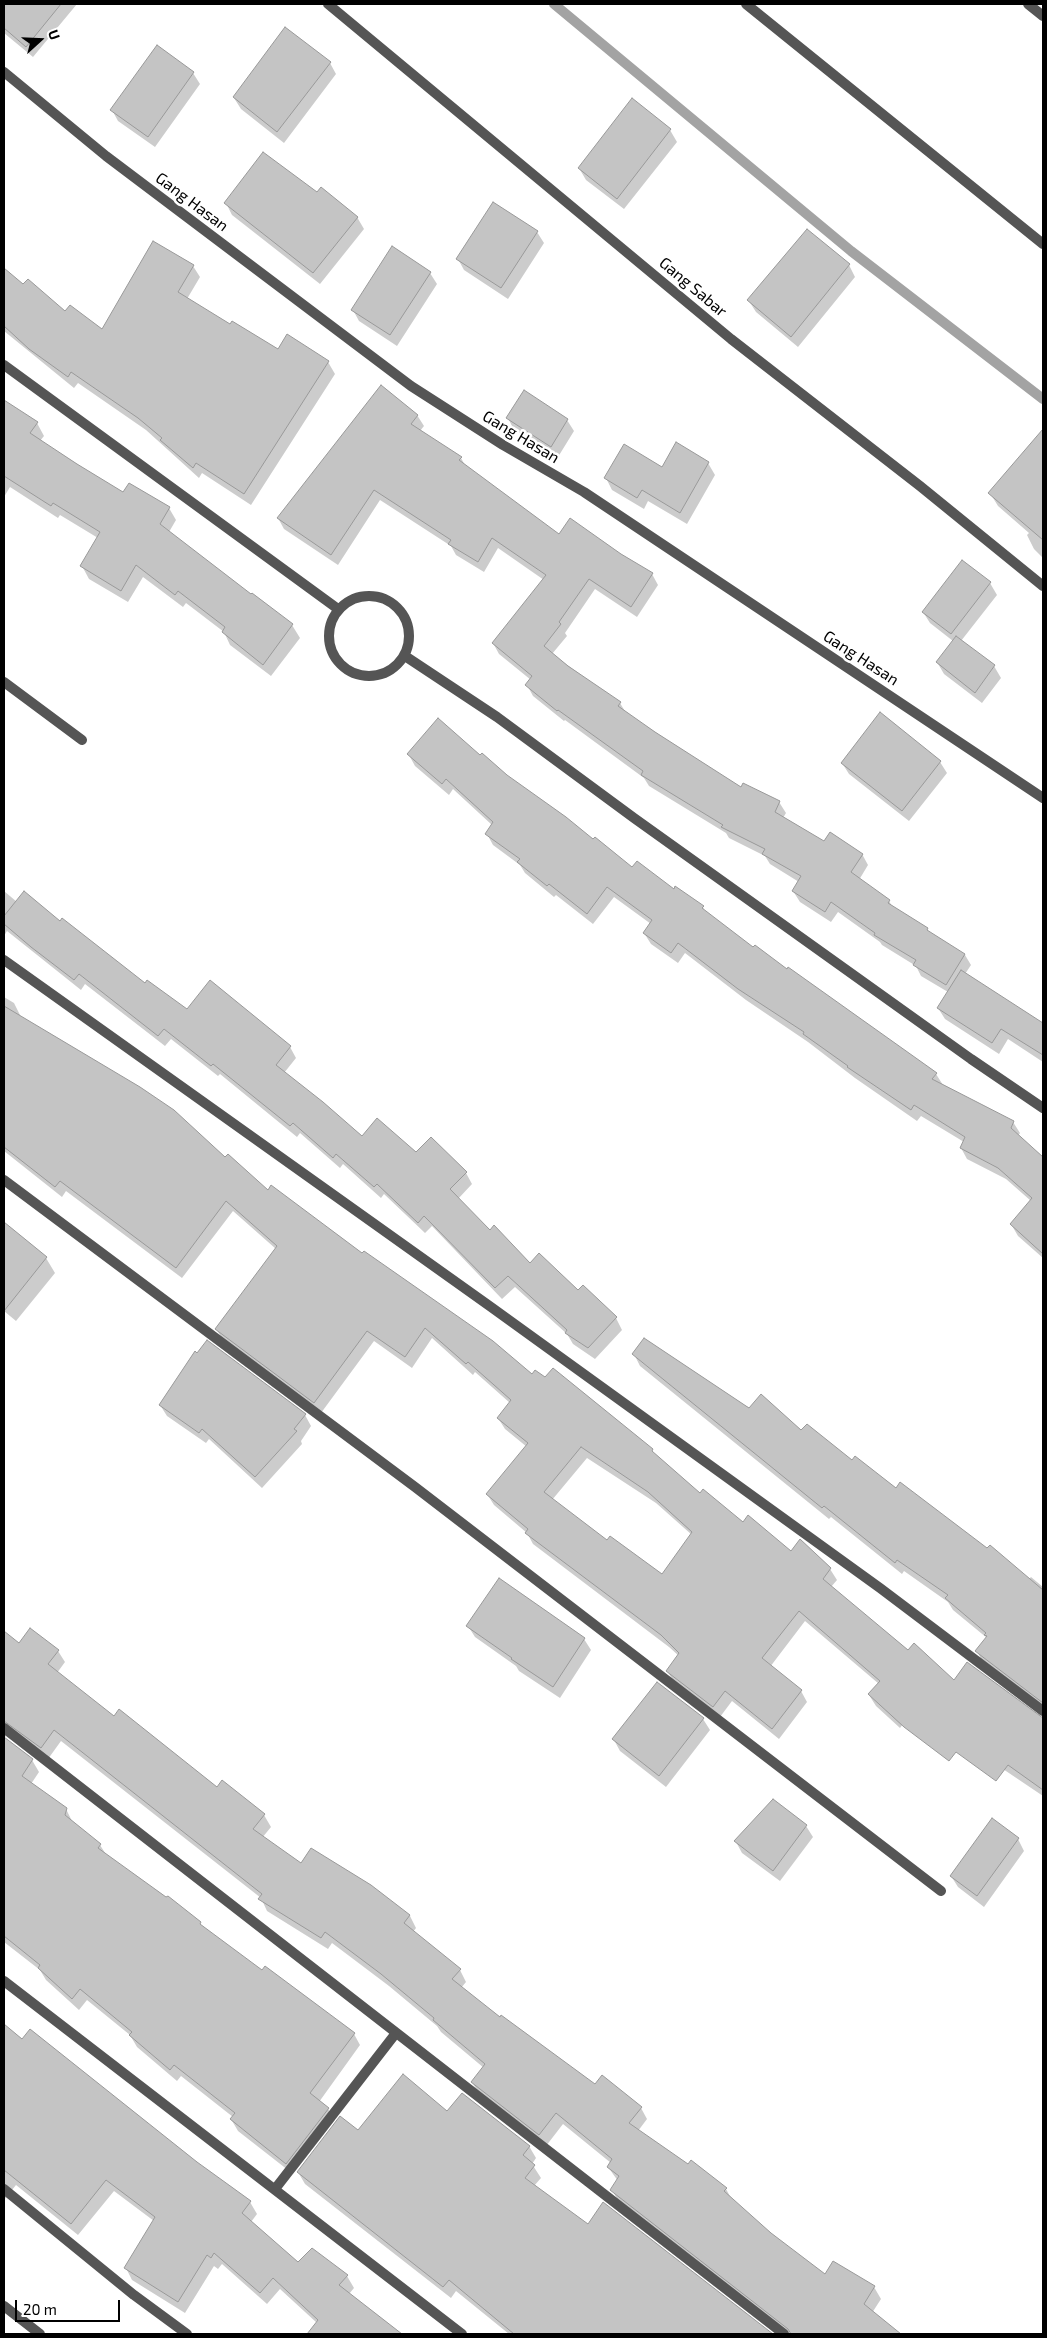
<!DOCTYPE html>
<html>
<head>
<meta charset="utf-8">
<style>
	body { margin:0 }
	#map { position:relative; width:1047px; height:2338px; overflow:hidden; background:#fff; font-family:"Exo 2",sans-serif }
	canvas { display:block }
	.frame { position:absolute; inset:0; border:5px solid #000; pointer-events:none }
	.north { position:absolute; left:15px; top:15px; width:50px; height:50px; -webkit-text-stroke:4px #fff; paint-order:stroke; rotate:70deg; font-size:14px; font-weight:700; line-height:20px; text-align:center; color:#000 }
	.north::after { content:''; display:block; margin:auto; width:18px; height:22px; background:#000; clip-path:polygon(50% 0,100% 100%,50% 72%,0 100%) }
	.scale { position:absolute; left:15px; top:2300px; width:105px; height:22px; box-sizing:border-box; border:2px solid #000; border-top:0; padding-left:6px; font-size:15px; line-height:18px; white-space:nowrap; color:#000; -webkit-text-stroke:4px #fff; paint-order:stroke }
</style>
</head>
<body>
<div id="map">
<canvas width="1047" height="2338"></canvas>
<div class="frame"></div>
<div class="north">U</div>
<div class="scale">20 m</div>
</div>
<script>
const ctx = document.querySelector('canvas').getContext('2d');
ctx.lineJoin = 'round';
function fillPath(path, color) {
  ctx.fillStyle = color;
  ctx.fill(path, 'evenodd');
}
function poly(rows) {
  const path = new Path2D();
  for (const r of rows) {
    if (r.length === 3) {
      path.moveTo(r[0] + r[2], r[1]);
      path.arc(r[0], r[1], r[2], 0, 2 * Math.PI);
      continue;
    }
    path.moveTo(r[0], r[1]);
    for (let i = 2; i < r.length; i += 2) path.lineTo(r[i], r[i + 1]);
  }
  return path;
}
function trace(path, color, width, dash) {
  ctx.strokeStyle = color;
  ctx.lineWidth = width;
  ctx.lineCap = dash ? 'butt' : 'round';
  ctx.setLineDash(dash || []);
  ctx.stroke(path);
}
function label(font, color, halo, rows, align = 'center') {
  ctx.font = font + ' "Exo 2",sans-serif';
  ctx.lineWidth = 5;
  ctx.setLineDash([]);
  ctx.textBaseline = 'middle';
  ctx.strokeStyle = halo;
  ctx.fillStyle = color;
  for (const [text, x, y, turn = 0] of rows) {
    ctx.save();
    ctx.translate(x, y);
    ctx.rotate((+turn || 0) * Math.PI / 180);
    ctx.textAlign = isNaN(turn) ? turn : align;
    if (halo) ctx.strokeText(text, 0, 0);
    ctx.fillText(text, 0, 0);
    ctx.restore();
  }
}
const shadow = poly([
	[4,4,77,4,33,57,4,33],
	[157,47,193,73,200,84,155,147,118,121,112,110],
	[330,63,336,74,284,143,241,109,234,98],
	[670,130,677,142,624,209,586,180,579,168],
	[317,194,357,217,364,229,320,284,232,215,226,203],
	[537,232,544,243,508,299,464,270,458,259],
	[849,265,855,277,798,347,756,312,749,301],
	[193,266,200,277,187,299,230,326,278,351,288,336,328,362,335,374,251,505,202,473,199,478,146,430,78,383,74,388,4,331,4,270,24,286,65,313,102,331],
	[430,273,437,284,397,346,359,321,353,310],
	[525,392,567,420,574,431,558,457,514,430,508,418],
	[4,401,37,423,44,436,40,441,124,494,169,508,176,520,169,532,251,596,252,594,292,625,300,638,271,676,230,645,224,632,186,603,183,607,143,577,128,602,89,579,82,566,98,538,60,515,58,518,10,487,4,497],
	[417,415,424,426,420,431,461,458,466,467,559,535,620,555,652,574,658,585,637,617,595,589,565,633,567,636,552,654,620,703,626,713,742,789,779,802,786,813,783,818,824,843,862,854,868,865,859,880,889,901,892,906,927,929,930,934,965,955,971,965,965,974,1041,1023,1043,1020,1043,1062,1008,1039,999,1054,945,1019,938,1008,948,992,921,976,916,966,882,945,880,942,838,912,831,922,800,902,793,891,799,882,770,864,765,856,729,838,726,833,649,786,644,778,565,720,564,721,533,696,527,685,531,680,499,654,493,643,544,580,498,548,484,572,456,555,451,546,380,500,338,565,284,529,278,518],
	[1043,431,1043,558,1034,549,1027,535,1029,533,998,506,990,493],
	[676,444,708,463,715,475,687,524,648,501,644,509,612,490,606,478,662,469],
	[990,583,997,595,961,641,994,666,1001,678,982,703,944,674,937,662,953,641,930,623,923,612],
	[409,755,480,757,633,869,703,907,705,912,753,949,936,1074,943,1085,1013,1122,1020,1133,1018,1136,1043,1159,1043,1258,1018,1236,1011,1224,1031,1201,1006,1179,967,1159,961,1148,964,1142,921,1116,917,1121,855,1078,808,1042,746,1000,685,953,678,963,651,944,644,933,651,924,614,897,593,924,556,895,554,897,525,873,520,865,493,845,487,834,492,825,453,789,449,795,415,766],
	[940,762,947,773,909,821,849,774,842,763],
	[4,891,17,902,60,923,145,985,187,1011,290,1047,296,1058,284,1073,362,1137,416,1154,466,1173,472,1184,458,1199,490,1231,530,1264,578,1292,616,1318,622,1330,595,1359,573,1344,567,1334,515,1287,502,1299,432,1226,425,1233,384,1194,381,1198,343,1164,340,1168,300,1133,297,1137,220,1074,218,1076,171,1039,165,1046,85,984,81,990,7,931,4,936],
	[4,997,14,1003,20,1015,19,1017,225,1159,268,1192,363,1255,532,1376,652,1450,656,1457,700,1495,791,1552,830,1569,837,1580,831,1587,908,1651,954,1682,1043,1719,1043,1737,1041,1740,1043,1742,1043,1796,914,1709,900,1728,876,1706,869,1695,879,1684,805,1621,770,1667,801,1691,807,1702,779,1739,732,1701,720,1717,674,1682,667,1671,679,1656,669,1647,533,1544,527,1533,494,1505,487,1494,527,1447,505,1429,498,1418,510,1403,475,1372,473,1375,432,1338,412,1368,374,1341,321,1413,223,1340,216,1329,276,1249,233,1211,182,1278,66,1191,62,1197,4,1151],
	[587,1458,656,1503,692,1535,662,1576,607,1542,552,1500],
	[4,1224,46,1258,55,1273,16,1321,4,1311],
	[634,1354,802,1432,896,1490,1028,1580,1031,1577,1043,1587,1043,1708,983,1663,977,1651,987,1638,953,1610,948,1602,904,1571,902,1574,831,1517,829,1519,640,1366],
	[160,1405,305,1415,311,1426,301,1441,302,1444,262,1488,209,1439,206,1443,167,1416],
	[468,1626,584,1639,591,1650,560,1698,519,1671,516,1666,475,1637],
	[4,1633,19,1645,58,1651,65,1662,57,1673,114,1718,217,1788,264,1815,271,1827,262,1838,302,1865,370,1886,410,1916,416,1928,413,1932,460,1970,466,1982,461,1988,500,2019,595,2085,641,2108,647,2119,638,2131,688,2166,726,2189,732,2200,771,2234,826,2276,874,2287,881,2299,872,2313,899,2334,787,2334,619,2202,612,2190,618,2181,608,2167,611,2163,563,2124,546,2146,479,2094,472,2082,484,2068,441,2032,437,2026,389,1986,332,1943,328,1949,267,1911,261,1898,61,1741,48,1759,9,1733,4,1738,32,1760,39,1772,31,1784,66,1809,73,1823,100,1845,107,1856,200,1923,203,1928,262,1972,354,2034,360,2045,319,2102,328,2109,335,2120,293,2174,238,2131,231,2119,233,2117,181,2076,177,2081,137,2047,130,2035,87,2000,79,2010,46,1980,40,1970,4,1942,4,1708,7,1703,4,1700],
	[703,1719,710,1730,666,1787,620,1751,614,1740],
	[806,1826,813,1837,780,1881,742,1853,736,1842],
	[1018,1839,1024,1851,984,1907,958,1887,951,1876],
	[4,2026,250,2202,257,2214,251,2222,298,2264,312,2249,347,2276,354,2288,349,2294,400,2334,310,2334,317,2323,280,2289,267,2304,222,2264,218,2269,214,2266,185,2313,132,2280,126,2268,154,2221,114,2191,78,2235,16,2185,4,2200],
	[447,2113,529,2146,536,2158,532,2164,541,2178,534,2186,588,2226,603,2204,771,2334,509,2334,456,2291,451,2298,305,2184,298,2172,358,2132]
]);
const stream = poly([
	[554,4,851,251,1043,399]
]);
const building = poly([
	[4,4,61,4,26,47,4,28,4,4],
	[285,27,331,62,277,132,233,97,285,27],
	[157,45,194,72,148,137,110,110,157,45],
	[632,98,671,129,617,199,578,168,632,98],
	[263,152,317,192,321,187,358,217,313,273,224,203,263,152],
	[493,202,538,231,501,288,456,259,493,202],
	[807,229,850,264,791,337,747,300,807,229],
	[153,241,194,265,178,292,230,324,232,321,278,349,287,334,329,361,244,494,196,463,193,468,160,440,162,438,138,418,71,372,68,377,29,349,4,326,4,268,23,284,28,279,65,311,70,305,102,329,153,241],
	[392,246,431,272,390,335,351,310,392,246],
	[381,385,418,415,411,424,462,457,459,460,559,534,570,518,621,554,653,573,631,607,589,579,559,622,561,624,544,646,568,666,621,702,618,706,655,732,741,787,743,783,780,801,775,812,824,841,830,832,863,854,851,872,890,900,888,903,928,928,927,930,965,954,946,985,913,965,916,960,874,935,875,933,831,902,825,912,792,891,801,876,762,854,765,849,721,827,723,825,641,775,643,771,558,710,557,711,525,685,532,676,492,643,546,575,492,538,478,562,448,544,451,540,374,490,331,555,277,518,381,385],
	[524,390,568,419,551,447,506,418,524,390],
	[4,400,38,422,30,433,77,464,123,492,129,483,170,507,160,524,251,594,252,593,293,624,263,665,222,632,225,627,178,591,175,595,136,565,121,591,80,566,100,532,53,503,51,506,4,476,4,400],
	[1043,429,1043,540,988,493,1043,429],
	[676,442,709,462,680,513,642,490,637,498,604,478,624,444,662,467,676,442],
	[962,560,991,582,951,634,922,612,962,560],
	[956,636,995,665,975,693,936,662,956,636],
	[880,712,941,761,902,811,841,763,880,712],
	[438,718,480,755,482,753,507,775,566,817,593,839,595,837,632,867,637,861,674,889,675,886,704,906,702,908,753,947,755,945,787,969,788,967,937,1073,932,1079,1014,1121,1011,1128,1043,1157,1043,1254,1010,1224,1032,1198,998,1168,960,1148,965,1137,914,1105,911,1110,847,1067,848,1066,803,1034,804,1032,738,989,678,943,671,953,643,933,652,920,607,887,587,914,549,884,547,886,517,862,520,859,485,834,493,822,446,779,442,784,407,754,438,718],
	[24,891,60,921,62,918,145,983,147,980,187,1009,210,980,291,1046,276,1065,323,1102,362,1136,377,1118,416,1152,431,1137,467,1172,450,1189,490,1230,494,1225,530,1263,539,1253,578,1290,583,1285,617,1317,588,1348,565,1333,567,1330,508,1276,495,1288,424,1216,418,1223,377,1184,374,1187,336,1154,333,1158,293,1123,290,1126,213,1064,211,1066,164,1029,158,1036,79,974,74,980,31,947,4,924,4,916,24,891],
	[961,970,1043,1023,1043,1055,1001,1029,992,1043,937,1008,961,970],
	[4,1006,140,1087,174,1110,225,1157,228,1154,268,1190,271,1185,362,1253,364,1251,493,1341,532,1374,535,1370,545,1377,553,1368,653,1449,652,1451,700,1493,703,1489,743,1522,748,1515,791,1551,800,1539,831,1568,823,1579,908,1650,914,1643,954,1680,967,1662,1043,1718,1043,1790,1008,1765,996,1781,956,1752,949,1761,904,1727,868,1694,880,1681,799,1611,762,1658,802,1690,772,1729,725,1691,713,1707,666,1671,679,1653,661,1635,525,1533,528,1529,486,1494,528,1443,497,1418,511,1400,468,1362,466,1364,425,1328,405,1357,367,1331,314,1403,215,1329,277,1246,226,1201,176,1268,60,1181,55,1187,4,1147,4,1006],
	[581,1447,648,1492,692,1532,662,1574,610,1536,607,1540,544,1492,581,1447],
	[4,1222,47,1257,4,1311,4,1222],
	[644,1338,749,1408,761,1394,801,1430,807,1424,852,1460,855,1456,896,1488,900,1482,987,1548,990,1545,1043,1590,1043,1703,975,1651,987,1636,984,1635,986,1633,945,1598,948,1595,897,1560,895,1563,824,1506,822,1508,632,1354,644,1338],
	[207,1340,306,1414,294,1429,297,1431,255,1477,202,1429,199,1433,159,1405,195,1351,197,1353,207,1340],
	[499,1578,585,1638,553,1687,511,1659,512,1658,466,1626,499,1578],
	[30,1628,59,1650,48,1664,114,1716,119,1709,217,1787,222,1780,265,1814,253,1829,301,1863,311,1848,371,1885,410,1915,404,1923,461,1969,452,1979,500,2017,501,2015,595,2084,602,2075,642,2107,629,2123,688,2164,691,2160,727,2188,724,2191,771,2233,825,2274,833,2261,875,2286,864,2304,901,2334,791,2334,788,2329,610,2190,619,2176,607,2167,612,2159,556,2113,539,2135,471,2082,485,2064,433,2020,434,2018,381,1974,325,1932,321,1938,258,1899,262,1894,54,1730,41,1748,4,1721,4,1631,19,1643,30,1628],
	[657,1682,704,1718,659,1776,612,1739,657,1682],
	[4,1737,33,1759,22,1776,67,1808,65,1815,101,1844,98,1848,166,1897,168,1896,201,1922,200,1924,262,1970,265,1966,355,2033,310,2093,329,2108,286,2164,230,2119,235,2113,174,2065,170,2070,129,2035,132,2032,80,1989,72,1999,38,1968,40,1965,4,1936,4,1737],
	[773,1799,807,1825,773,1871,734,1841,773,1799],
	[992,1818,1019,1838,977,1896,950,1876,992,1818],
	[4,2024,22,2039,30,2029,197,2162,251,2201,242,2213,298,2262,312,2248,348,2275,339,2285,402,2334,307,2334,318,2320,273,2278,260,2293,214,2253,211,2258,207,2255,178,2302,124,2268,155,2217,106,2180,71,2224,4,2170,4,2024],
	[403,2074,447,2111,462,2093,530,2146,523,2155,535,2165,525,2178,588,2224,603,2202,773,2334,514,2334,449,2280,443,2287,297,2172,340,2116,358,2130,403,2074]
]);
const lane = poly([
	[4,2306,40,2334]
]);
const street = poly([
	[328,4,731,339,920,486,1043,586],
	[746,4,1043,244],
	[1028,4,1043,16],
	[4,72,106,156,411,386,503,445,584,492,1043,798],
	[4,365,338,609],
	[369,636,40],
	[405,656,497,717,634,818,971,1059,1043,1108],
	[4,682,82,740],
	[4,960,491,1307,880,1588,1043,1711],
	[4,1180,415,1487,941,1891],
	[4,1728,784,2334],
	[4,1981,462,2334],
	[4,2189,134,2295,187,2334],
	[275,2189,396,2033]
]);
const streetNames = [
	["Gang Hasan",192,202,37],
	["Gang Sabar",693,287,40],
	["Gang Hasan",521,437,31],
	["Gang Hasan",861,658,33]
];
fillPath(shadow, '#0003');
trace(stream, '#a3a3a3', 10);
fillPath(building, '#c4c4c4');
trace(building, '#999', 1);
trace(lane, '#555', 10);
trace(street, '#555', 10);
label('16px', '#000', '#fff', streetNames);
</script>
</body>
</html>
